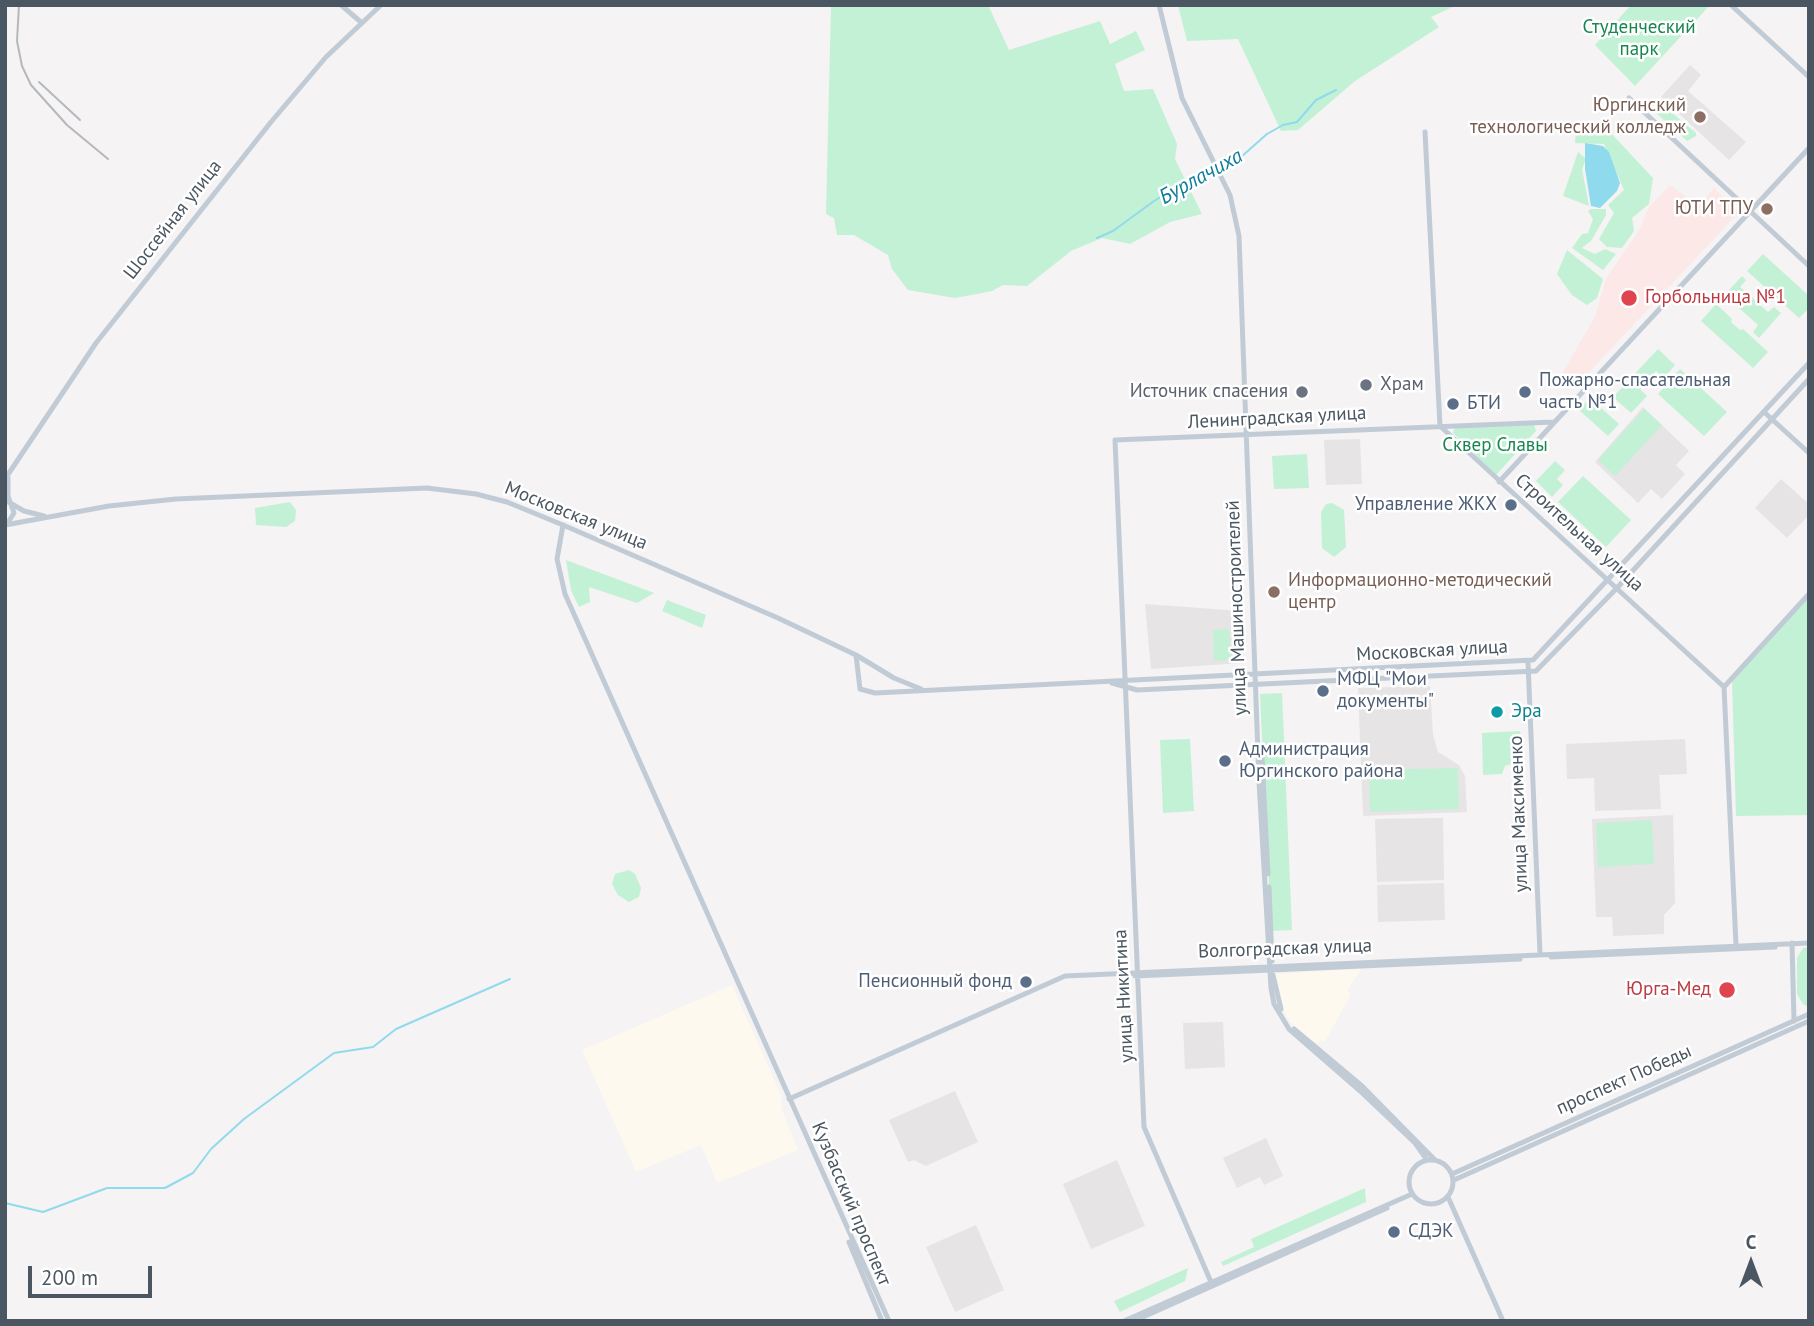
<!DOCTYPE html>
<html>
<head>
<meta charset="utf-8">
<style>
	body { margin:0 }
	#map { position:relative; width:1814px; height:1326px; overflow:hidden; background:#f5f3f3; font-family:"PT Sans",sans-serif }
	canvas { display:block }
	.frame { position:absolute; inset:0; border:7px solid #4a5661; pointer-events:none }
	.north { position:absolute; left:1716px; top:1228px; width:70px; height:70px; -webkit-text-stroke:5px #fff; paint-order:stroke; rotate:0deg; font-size:19px; font-weight:700; line-height:28px; text-align:center; color:#4a5661 }
	.north::after { content:''; display:block; margin:auto; width:24px; height:32px; background:#4a5661; clip-path:polygon(50% 0,100% 100%,50% 72%,0 100%) }
	.scale { position:absolute; left:28px; top:1266px; width:124px; height:32px; box-sizing:border-box; border:4px solid #4a5661; border-top:0; padding-left:9px; font-size:21px; line-height:24px; white-space:nowrap; color:#4a5661; -webkit-text-stroke:5px #fff; paint-order:stroke }
</style>
</head>
<body>
<div id="map">
<canvas width="1814" height="1326"></canvas>
<div class="frame"></div>
<div class="north">С</div>
<div class="scale">200 m</div>
</div>
<script>
const ctx = document.querySelector('canvas').getContext('2d');
ctx.lineJoin = 'round';
function fillPath(path, color) {
  ctx.fillStyle = color;
  ctx.fill(path, 'evenodd');
}
function poly(rows) {
  const path = new Path2D();
  for (const r of rows) {
    if (r.length === 3) {
      path.moveTo(r[0] + r[2], r[1]);
      path.arc(r[0], r[1], r[2], 0, 2 * Math.PI);
      continue;
    }
    path.moveTo(r[0], r[1]);
    for (let i = 2; i < r.length; i += 2) path.lineTo(r[i], r[i + 1]);
  }
  return path;
}
function trace(path, color, width, dash) {
  ctx.strokeStyle = color;
  ctx.lineWidth = width;
  ctx.lineCap = dash ? 'butt' : 'round';
  ctx.setLineDash(dash || []);
  ctx.stroke(path);
}
function label(font, color, halo, rows, align = 'center') {
  ctx.font = font + ' "PT Sans",sans-serif';
  ctx.lineWidth = 5;
  ctx.setLineDash([]);
  ctx.textBaseline = 'middle';
  ctx.strokeStyle = halo;
  ctx.fillStyle = color;
  for (const [text, x, y, turn = 0] of rows) {
    ctx.save();
    ctx.translate(x, y);
    ctx.rotate((+turn || 0) * Math.PI / 180);
    ctx.textAlign = isNaN(turn) ? turn : align;
    if (halo) ctx.strokeText(text, 0, 0);
    ctx.fillText(text, 0, 0);
    ctx.restore();
  }
}
const commercial = poly([
	[1361,969,1347,991,1351,994,1324,1043,1321,1040,1318,1044,1299,1032,1287,1017,1280,1002,1275,974],
	[732,985,781,1095,782,1110,798,1150,717,1183,701,1145,636,1172,582,1050]
]);
const education = poly([
	[1690,65,1701,75,1688,91,1746,142,1729,160,1661,97],
	[1643,407,1689,451,1676,465,1685,474,1662,499,1651,489,1638,503,1595,462],
	[1360,439,1362,484,1326,485,1324,440],
	[1781,479,1809,504,1809,515,1787,538,1755,508],
	[1145,604,1241,611,1244,663,1151,669],
	[1430,686,1433,735,1438,752,1459,765,1465,776,1467,812,1363,816,1358,688],
	[1685,739,1687,774,1659,775,1661,809,1595,811,1594,778,1567,779,1566,744],
	[1673,815,1675,903,1664,915,1664,934,1613,936,1612,917,1596,917,1592,819],
	[1443,818,1444,880,1377,882,1375,819],
	[1444,883,1445,920,1378,922,1377,885],
	[1223,1022,1225,1067,1185,1069,1183,1023],
	[955,1091,978,1142,926,1166,914,1160,908,1162,889,1120],
	[1266,1138,1283,1176,1264,1185,1260,1177,1237,1188,1223,1158],
	[1117,1160,1145,1226,1091,1249,1063,1184],
	[976,1225,1004,1290,955,1312,926,1247]
]);
const medical = poly([
	[1670,185,1698,206,1714,188,1739,212,1575,387,1563,372,1595,317,1606,279,1640,229,1649,207]
]);
const green = poly([
	[831,5,988,5,1009,50,1100,21,1110,44,1136,31,1145,50,1115,64,1124,91,1153,89,1177,144,1175,159,1202,214,1170,222,1130,244,1102,238,1071,251,1027,286,1003,285,992,291,955,298,908,290,892,269,888,255,854,235,837,235,834,218,826,214],
	[1178,5,1457,5,1431,17,1439,27,1355,81,1298,130,1281,131,1238,39,1187,41],
	[1631,5,1710,5,1635,86,1595,45],
	[1659,102,1696,133,1696,136,1687,141,1654,111],
	[1608,130,1653,178,1649,204,1632,218,1634,231,1622,248,1607,247,1599,239,1614,213,1608,205,1624,190,1604,144,1575,143,1576,131],
	[1578,152,1586,159,1582,169,1589,206,1563,196],
	[1591,209,1606,209,1606,215,1591,241,1582,248,1595,254,1605,249,1616,254,1603,270,1572,248,1582,234,1588,233,1593,219,1588,211],
	[1567,250,1603,279,1597,298,1587,305,1572,295,1557,274],
	[1763,254,1809,296,1809,308,1799,318,1747,271],
	[1742,276,1746,280,1740,287,1768,312,1774,307,1781,313,1759,338,1753,332,1758,325,1729,299,1723,305,1719,301],
	[1716,304,1732,319,1731,322,1740,330,1743,329,1768,352,1753,368,1701,321],
	[1658,349,1675,365,1664,378,1656,371,1640,389,1647,396,1631,413,1613,397],
	[1680,369,1727,412,1704,436,1658,394],
	[1590,398,1619,424,1608,436,1579,410],
	[1644,409,1662,425,1615,476,1598,460],
	[1534,424,1536,431,1496,475,1453,433,1455,427],
	[1307,454,1309,488,1274,489,1272,456],
	[1555,461,1565,470,1557,479,1563,485,1552,497,1536,481],
	[1583,476,1631,520,1606,547,1558,502],
	[290,502,296,510,295,521,286,527,256,525,255,508],
	[1332,503,1344,510,1346,547,1334,557,1322,548,1321,512,1326,504],
	[566,560,654,593,637,603,589,587,590,602,579,607,571,590],
	[1809,597,1809,815,1736,816,1732,681],
	[667,600,706,615,702,628,662,611],
	[1229,629,1231,660,1214,661,1213,630],
	[1282,693,1292,930,1271,931,1260,694],
	[1520,731,1525,760,1505,766,1502,774,1483,775,1482,733],
	[1190,739,1194,811,1163,813,1160,740],
	[1458,768,1459,809,1370,812,1369,770],
	[1652,820,1654,864,1598,867,1596,823],
	[629,870,635,874,641,888,639,897,629,902,618,895,612,884,615,874],
	[1809,947,1809,1007,1803,1004,1797,994,1797,958,1803,948],
	[1365,1188,1366,1202,1223,1266,1221,1262,1254,1247,1251,1239],
	[1188,1268,1185,1281,1120,1312,1114,1301]
]);
const water = poly([
	[1585,143,1603,146,1609,152,1620,183,1617,191,1600,208,1591,206,1585,169]
]);
const stream = poly([
	[1097,238,1113,231,1154,201,1195,176,1241,157,1267,134,1283,125,1297,122,1316,100,1336,90],
	[5,1203,43,1212,107,1188,165,1188,193,1173,211,1149,244,1119,334,1053,373,1047,396,1029,510,979]
]);
const secondary = poly([
	[341,5,362,23],
	[1159,5,1182,98,1230,195,1239,236,1259,782,1271,988,1274,1004,1289,1029,1359,1090,1415,1143,1427,1160],
	[1731,5,1809,77],
	[1629,98,1809,266],
	[1425,132,1440,426,1724,687,1736,945],
	[1764,412,1809,453],
	[5,479,96,343,271,122,326,57,381,5],
	[1499,482,1809,148],
	[5,500,24,511,44,516],
	[7,524,14,513,8,496,8,478],
	[5,525,109,506,176,499,427,488,476,494,507,502,563,525,778,618,856,655,894,678,921,689],
	[563,525,557,559,565,594,889,1321],
	[856,655,860,689,875,693,1533,660,1809,363],
	[1528,662,1540,954],
	[1112,683,1137,690,1536,671,1616,589,1809,379],
	[1724,687,1809,594],
	[1262,758,1268,874],
	[1269,887,1272,961],
	[1792,943,1794,1021],
	[1551,957,1775,947],
	[1273,975,1281,1009],
	[1135,976,1520,959],
	[1294,1029,1362,1086,1435,1160],
	[789,1099,1065,976,1809,943],
	[1431,1182,22],
	[1452,1174,1809,1014],
	[1454,1180,1809,1021],
	[1448,1197,1503,1321],
	[849,1242,882,1321],
	[1211,1282,1144,1127,1115,440,1554,422],
	[1124,1321,1412,1194],
	[1134,1321,1387,1208]
]);
const rail = poly([
	[19,5,17,41,22,66,31,85,67,125,108,159],
	[39,82,80,120]
]);
const markers = [
	[1700,117,7,"#8d6e63"],
	[1767,209,7,"#8d6e63"],
	[1629,298,9,"#e0444e"],
	[1366,385,7,"#6b7280"],
	[1302,392,7,"#6b7280"],
	[1525,392,7,"#5c6f8a"],
	[1453,404,7,"#5c6f8a"],
	[1511,505,7,"#5c6f8a"],
	[1274,592,7,"#8d6e63"],
	[1323,691,7,"#5c6f8a"],
	[1497,712,7,"#0f9aa8"],
	[1225,761,7,"#5c6f8a"],
	[1026,982,7,"#5c6f8a"],
	[1727,990,9,"#e0444e"],
	[1394,1232,7,"#5c6f8a"]
];
const parkNames = [
	["Студенческий",1639,28],
	["парк",1639,50],
	["Сквер Славы",1495,446]
];
const educationNames = [
	["Юргинский",1686,106],
	["технологический колледж",1686,128],
	["ЮТИ ТПУ",1753,209],
	["Информационно-методический",1288,581,"left"],
	["центр",1288,603,"left"]
];
const streetNames = [
	["Шоссейная улица",173,220,-52],
	["Ленинградская улица",1277,418,-3],
	["Московская улица",576,516,22],
	["Строительная улица",1579,533,42],
	["улица Машиностроителей",1237,608,-92],
	["Московская улица",1432,651,-3],
	["улица Максименко",1519,814,-92],
	["Волгоградская улица",1285,949,-2],
	["улица Никитина",1124,996,-93],
	["проспект Победы",1624,1080,-24],
	["Кузбасский проспект",851,1204,67]
];
const healthNames = [
	["Горбольница №1",1645,298],
	["Юрга-Мед",1711,990,"right"]
];
const serviceNames = [
	["Пожарно-спасательная",1539,381],
	["часть №1",1539,403],
	["БТИ",1467,404],
	["Управление ЖКХ",1497,505,"right"],
	["МФЦ \"Мои",1337,680],
	["документы\"",1337,702],
	["Администрация",1239,750],
	["Юргинского района",1239,772],
	["Пенсионный фонд",1012,982,"right"],
	["СДЭК",1408,1232]
];
const worshipNames = [
	["Храм",1380,385],
	["Источник спасения",1288,392,"right"]
];
const cultureNames = [
	["Эра",1511,712]
];
const waterNames = [
	["Бурлачиха",1201,177,-29]
];
fillPath(commercial, '#fdf9ef');
fillPath(education, '#e6e4e5');
fillPath(medical, '#fce8e6');
fillPath(green, '#c3f1d5');
fillPath(water, '#90daee');
trace(stream, '#90daee', 2);
trace(secondary, '#c1cbd6', 5);
trace(rail, '#b5b8bd', 2);
for (const [x, y, r, color] of markers) {
  const dot = new Path2D();
  dot.arc(x, y, r, 0, 2 * Math.PI);
  ctx.fillStyle = color;
  ctx.fill(dot);
  trace(dot, '#fff', 2.5);
}
label('19px', '#17864f', '#fff', parkNames);
label('19px', '#785e54', '#fff', educationNames, 'right');
label('19px', '#4a5661', '#fff', streetNames);
label('19px', '#be3a42', '#fff', healthNames, 'left');
label('19px', '#4e5e75', '#fff', serviceNames, 'left');
label('19px', '#5b616d', '#fff', worshipNames, 'left');
label('19px', '#0d838f', '#fff', cultureNames, 'left');
label('italic 21px', '#0c7c9b', '#fff', waterNames);
</script>
</body>
</html>
